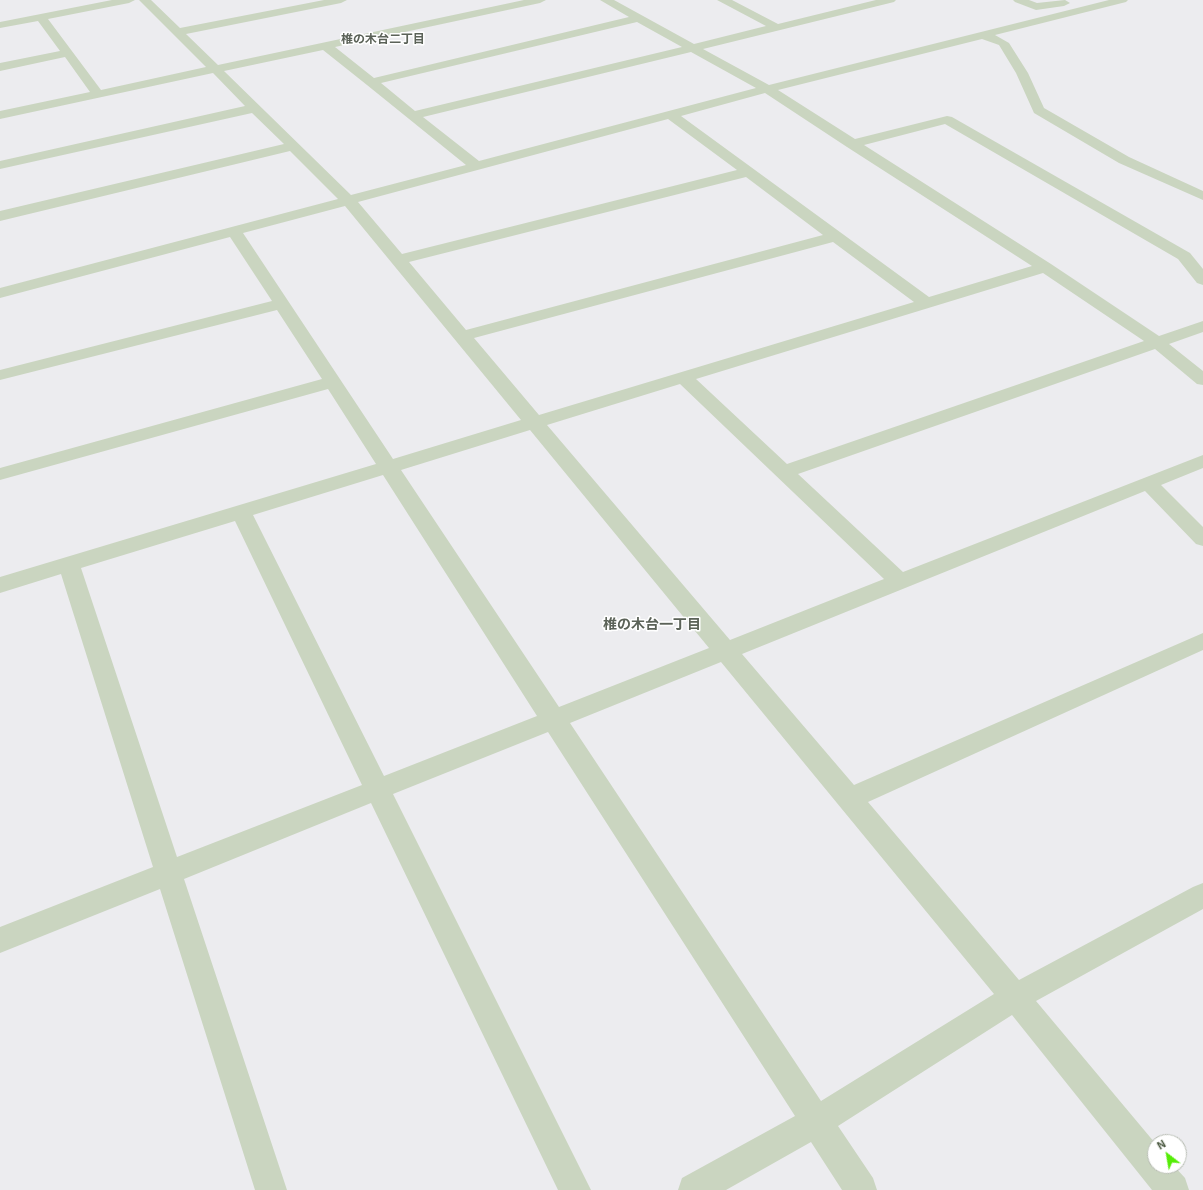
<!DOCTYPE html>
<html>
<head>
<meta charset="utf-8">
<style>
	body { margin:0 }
	#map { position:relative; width:1203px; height:1190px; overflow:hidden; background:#ececef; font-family:"Exo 2",sans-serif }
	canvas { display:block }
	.north { position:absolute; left:1147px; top:1134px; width:40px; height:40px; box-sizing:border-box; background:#fff; border:1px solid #b8bdb4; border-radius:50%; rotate:329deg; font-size:11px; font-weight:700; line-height:16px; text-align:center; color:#4d5b43 }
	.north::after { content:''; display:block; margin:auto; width:14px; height:18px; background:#55ed07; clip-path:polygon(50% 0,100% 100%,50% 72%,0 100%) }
</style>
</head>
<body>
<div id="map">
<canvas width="1203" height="1190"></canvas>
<div class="north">N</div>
</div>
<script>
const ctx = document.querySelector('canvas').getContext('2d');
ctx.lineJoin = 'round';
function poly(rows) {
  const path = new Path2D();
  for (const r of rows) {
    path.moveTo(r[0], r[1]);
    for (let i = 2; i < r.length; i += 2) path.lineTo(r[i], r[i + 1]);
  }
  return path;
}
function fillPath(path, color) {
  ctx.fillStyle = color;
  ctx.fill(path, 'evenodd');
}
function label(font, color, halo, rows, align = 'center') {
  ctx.font = font + ' "Exo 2","Noto Sans JP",sans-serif';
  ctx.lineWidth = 3;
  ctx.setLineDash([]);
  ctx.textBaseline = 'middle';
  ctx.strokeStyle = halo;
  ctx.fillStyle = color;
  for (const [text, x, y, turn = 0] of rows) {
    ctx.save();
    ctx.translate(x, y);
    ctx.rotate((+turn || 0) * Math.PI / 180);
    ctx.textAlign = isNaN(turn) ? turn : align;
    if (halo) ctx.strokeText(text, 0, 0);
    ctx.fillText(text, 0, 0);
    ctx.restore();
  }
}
const minor = poly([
	[112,0,135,0,129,3,48,19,101,90,206,67,139,0,151,0,180,28,324,0,347,0,341,3,186,34,218,65,524,0,546,0,540,3,335,47,374,78,629,17,600,0,614,0,694,44,766,26,717,0,732,0,778,24,876,0,896,0,894,2,703,49,769,85,1109,0,1128,0,1126,2,995,35,1009,43,1028,73,1044,108,1129,157,1203,191,1203,200,1119,163,1034,113,1016,73,999,45,982,39,778,90,855,139,947,116,952,117,1190,253,1203,269,1203,285,1197,283,1178,259,945,124,864,145,1051,264,1159,336,1203,321,1203,332,1169,344,1203,371,1203,385,1197,384,1155,349,798,474,903,572,1203,455,1203,468,1161,485,1203,527,1203,546,1196,544,1145,491,742,654,854,785,1203,633,1203,650,868,802,1019,980,1193,887,1203,883,1203,909,1036,1001,1155,1143,1155,1166,1174,1166,1185,1178,1189,1190,1152,1190,1012,1015,838,1126,873,1178,877,1190,842,1190,811,1142,726,1190,678,1190,682,1178,795,1116,548,732,393,794,591,1190,558,1190,371,803,184,879,287,1190,255,1190,160,889,0,953,0,927,153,867,61,574,0,593,0,577,376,464,328,389,0,480,0,468,322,379,277,310,0,380,0,370,272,301,230,237,0,298,0,288,338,199,290,151,0,221,0,211,284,144,252,113,0,169,0,161,245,106,213,73,0,119,0,111,90,92,65,57,0,71,0,63,60,51,38,21,0,28,0,22,112,0],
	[637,22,682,47,415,111,381,83,637,22],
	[323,50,367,85,466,165,351,195,224,71,323,50],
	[691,52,756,88,479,161,423,117,691,52],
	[765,93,847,147,1032,266,929,297,681,116,765,93],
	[668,119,737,170,402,254,358,202,668,119],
	[746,177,823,235,466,330,409,262,746,177],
	[345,206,521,420,393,459,243,233,345,206],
	[833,242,914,302,539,415,474,338,833,242],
	[1043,273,1144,341,787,464,696,379,1043,273],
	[680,384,884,579,730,640,547,425,680,384],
	[530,430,709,648,559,707,401,470,530,430],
	[383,475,537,716,384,776,253,515,383,475],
	[235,521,362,785,177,857,81,568,235,521],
	[721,662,994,994,821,1101,570,723,721,662],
	[1013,0,1029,0,1037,3,1065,0,1070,3,1064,6,1036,10,1015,2,1013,0]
]);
const farQuarternames = [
	["椎の木台二丁目",383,39]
];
const quarterNames = [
	["椎の木台一丁目",652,624]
];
fillPath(minor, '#cad5c0');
label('bold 12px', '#5b6258', '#fff', farQuarternames);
label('bold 14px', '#5b6258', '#fff', quarterNames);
</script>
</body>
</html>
